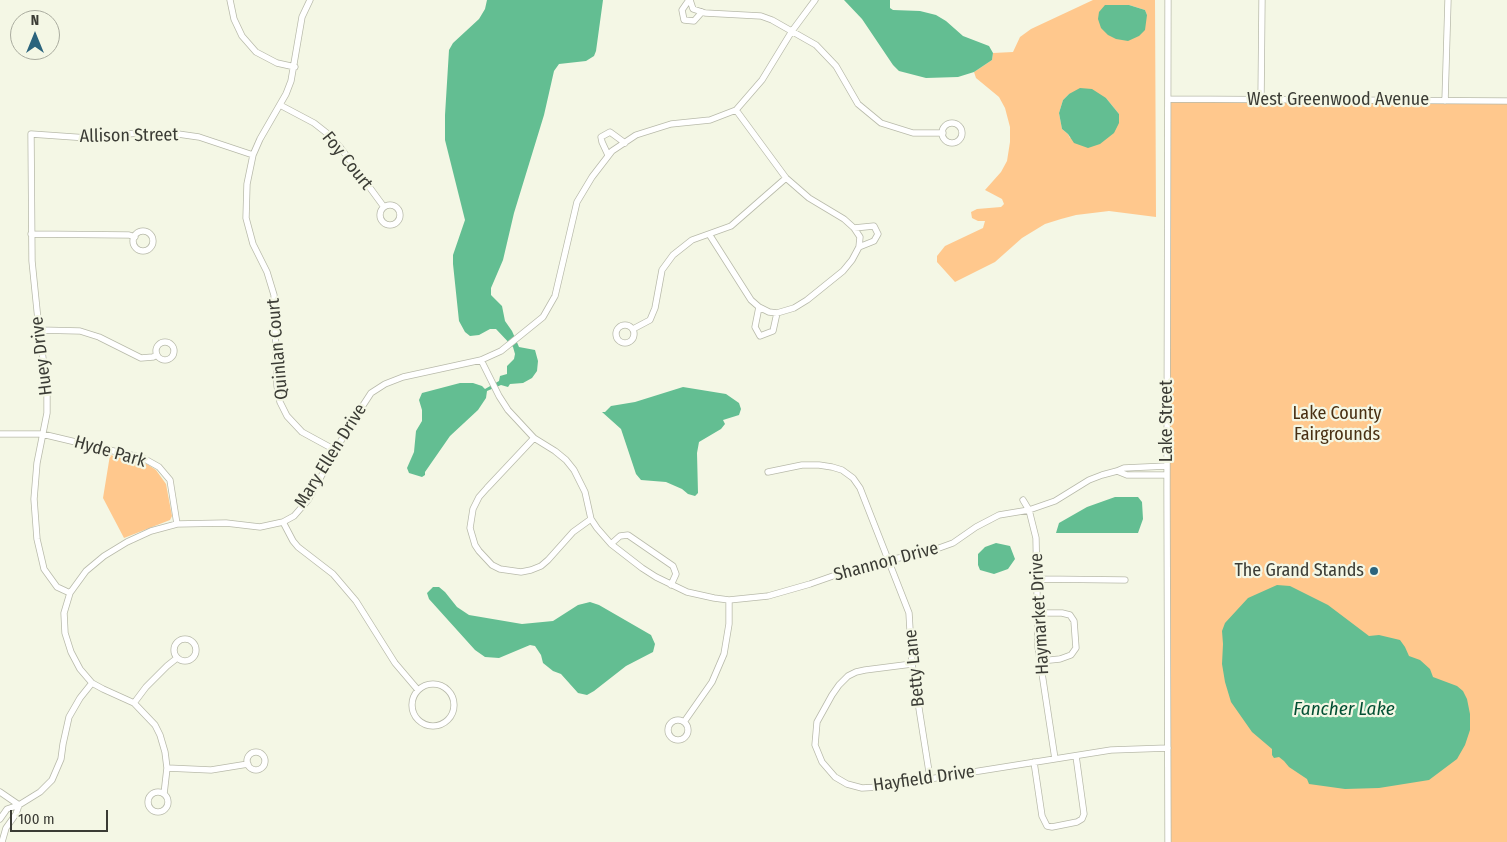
<!DOCTYPE html>
<html>
<head>
<meta charset="utf-8">
<style>
	body { margin:0 }
	#map { position:relative; width:1507px; height:842px; overflow:hidden; background:#f4f7e5; font-family:"Fira Sans Condensed",sans-serif }
	canvas { display:block }
	.north { position:absolute; left:10px; top:10px; width:50px; height:50px; box-sizing:border-box; background:#f4f7e5; border:1px solid #aaac9f; border-radius:50%; rotate:0deg; font-size:14px; font-weight:700; line-height:20px; text-align:center; color:#3b3c35 }
	.north::after { content:''; display:block; margin:auto; width:18px; height:22px; background:#2b647d; clip-path:polygon(50% 0,100% 100%,50% 72%,0 100%) }
	.scale { position:absolute; left:10px; top:810px; width:98px; height:22px; box-sizing:border-box; border:2px solid #3b3c35; border-top:0; padding-left:6px; font-size:15px; line-height:18px; white-space:nowrap; color:#3b3c35; -webkit-text-stroke:4px #f4f7e5; paint-order:stroke }
</style>
</head>
<body>
<div id="map">
<canvas width="1507" height="842"></canvas>
<div class="north">N</div>
<div class="scale">100 m</div>
</div>
<script>
const ctx = document.querySelector('canvas').getContext('2d');
ctx.lineJoin = 'round';
function fillPath(path, color) {
  ctx.fillStyle = color;
  ctx.fill(path, 'evenodd');
}
function poly(rows) {
  const path = new Path2D();
  for (const r of rows) {
    if (r.length === 3) {
      path.moveTo(r[0] + r[2], r[1]);
      path.arc(r[0], r[1], r[2], 0, 2 * Math.PI);
      continue;
    }
    path.moveTo(r[0], r[1]);
    for (let i = 2; i < r.length; i += 2) path.lineTo(r[i], r[i + 1]);
  }
  return path;
}
function trace(path, color, width, dash) {
  ctx.strokeStyle = color;
  ctx.lineWidth = width;
  ctx.lineCap = dash ? 'butt' : 'round';
  ctx.setLineDash(dash || []);
  ctx.stroke(path);
}
function label(font, color, halo, rows, align = 'center') {
  ctx.font = font + ' "Fira Sans Condensed",sans-serif';
  ctx.lineWidth = 4.5;
  ctx.setLineDash([]);
  ctx.textBaseline = 'middle';
  ctx.strokeStyle = halo;
  ctx.fillStyle = color;
  for (const [text, x, y, turn = 0] of rows) {
    ctx.save();
    ctx.translate(x, y);
    ctx.rotate((+turn || 0) * Math.PI / 180);
    ctx.textAlign = isNaN(turn) ? turn : align;
    if (halo) ctx.strokeText(text, 0, 0);
    ctx.fillText(text, 0, 0);
    ctx.restore();
  }
}
const green = poly([
	[1093,0,1155,0,1156,217,1109,211,1076,215,1061,219,1045,224,1022,238,995,262,955,282,937,262,937,256,945,246,983,228,985,221,978,221,972,218,971,212,977,209,1001,207,1004,204,1002,199,985,190,1001,172,1007,161,1010,142,1010,127,1005,108,999,97,976,78,974,72,992,60,993,53,1013,52,1020,37,1031,29],
	[1129,5,1145,10,1147,15,1105,6],
	[1069,94,1106,98,1119,114,1070,138,1068,134,1062,129,1059,113,1063,100],
	[1167,99,1507,100,1507,842,1168,842],
	[110,455,147,464,156,470,166,484,172,516,170,520,124,538,103,498]
]);
const water = poly([
	[487,0,603,0,596,51,594,56,586,61,559,64,554,71,544,115,514,213,503,260,491,288,491,295,502,306,505,321,512,331,519,347,535,350,538,361,537,371,532,378,523,383,510,384,508,387,501,385,487,391,486,398,478,410,450,436,425,472,425,475,422,477,409,473,407,468,414,452,416,431,422,421,422,410,419,400,422,393,460,383,473,383,482,386,485,389,499,381,500,376,507,374,507,366,514,359,515,354,513,347,496,329,490,329,479,335,470,336,465,332,459,321,453,264,453,255,465,220,445,140,445,115,449,50,453,43,479,19,485,9],
	[844,0,890,0,890,8,893,10,920,11,936,15,946,21,963,36,989,46,993,53,992,60,974,72,958,77,926,78,899,71,893,65,862,19],
	[1105,5,1129,5,1145,10,1147,15,1145,30,1139,36,1128,41,1116,39,1108,35,1101,28,1098,19,1099,12],
	[1080,88,1092,89,1106,98,1119,114,1119,123,1114,133,1100,144,1088,148,1074,143,1068,134,1062,129,1059,113,1063,100,1069,94],
	[683,387,726,394,739,403,741,409,739,415,723,420,725,424,721,429,699,442,697,453,698,493,695,496,688,494,682,489,666,482,641,480,636,474,621,429,602,412,605,412,611,406,635,402],
	[1115,497,1138,497,1142,502,1143,519,1138,533,1056,533,1059,523,1087,507],
	[996,543,1010,546,1015,559,1008,569,994,574,980,570,978,565,978,554,985,547],
	[1277,585,1290,586,1328,605,1369,636,1379,635,1400,640,1405,647,1409,656,1420,660,1430,669,1433,677,1457,686,1463,691,1467,699,1470,714,1470,730,1465,745,1457,759,1429,780,1379,788,1345,789,1309,784,1307,779,1289,767,1284,761,1279,757,1274,758,1272,755,1272,749,1252,732,1231,702,1225,682,1222,664,1223,644,1222,631,1225,623,1248,598],
	[433,587,439,587,445,592,457,607,469,615,522,624,553,621,578,605,590,602,599,605,651,635,655,644,653,652,626,666,594,691,587,695,578,693,561,674,553,671,543,663,541,655,535,646,530,645,499,658,485,657,475,650,429,599,427,593]
]);
const street = poly([
	[230,0,234,19,242,36,256,52,277,63,295,67],
	[310,0,302,17,291,81,286,94,260,139,253,155,247,184,246,218,253,244,267,272,274,295,277,386,280,402,287,416,302,432,335,450],
	[689,0,682,10,684,20,694,21,702,12],
	[690,0,693,9,705,13,761,16,772,20,816,45,836,66,858,104,881,123,913,133,943,133],
	[1168,0,1167,489,1168,842],
	[1168,99,1507,101],
	[1261,100,1262,0],
	[1445,101,1448,0],
	[280,105,314,123,328,134,340,147,384,207],
	[952,133,10],
	[608,155,602,142,601,137,610,132,625,143],
	[390,215,10],
	[854,228,874,226,878,234,874,241,859,247],
	[143,241,10],
	[31,234,129,235,135,237],
	[709,234,751,300,759,307,769,312,777,313,794,308,807,300,843,271,852,260,859,247,860,237,854,228,844,219,809,198,786,178,736,110],
	[759,307,755,327,760,336,773,331,777,313],
	[625,334,9],
	[633,329,650,320,655,308,662,270,673,255,692,240,731,226,786,178],
	[39,330,80,331,99,337,141,358,153,357,157,355],
	[165,351,9],
	[481,360,499,396,508,410,534,438,555,451,566,460,574,470,585,492,591,519,597,528,611,544,642,568,656,577,687,592,714,598,729,600,768,596,810,584,850,570,889,560,928,552,953,543,976,527,999,515,1029,510,1055,501,1089,480,1102,475,1117,471,1124,468,1167,466],
	[0,434,42,434,143,458,159,467,170,480,177,524],
	[534,438,487,488,479,497,473,509,470,528,475,545,479,551,492,565,500,569,521,572,531,570,541,566,548,560,573,532,591,519],
	[1117,471,1127,475,1167,475],
	[768,472,802,465,819,465,832,467,842,470,853,478,860,488,909,613,912,664,930,778],
	[1023,500,1029,510,1036,538,1038,647,1055,759],
	[283,522,293,541,298,547,333,574,356,601,395,663,418,690],
	[611,544,620,536,628,535,673,566,676,574,671,585],
	[1038,579,1125,580],
	[70,593,57,587,44,569,37,539,34,499,37,463,47,413,47,387,39,330,32,261,31,134,88,138,138,133,178,134,199,137,253,155],
	[1038,613,1062,613,1070,615,1074,621,1076,648,1071,655,1060,659,1040,661],
	[185,650,11],
	[912,664,865,670,856,672,848,676,839,685,832,695,817,722,815,745,822,762,835,777,847,784,862,788,879,787,1111,750,1168,748],
	[92,683,103,689,134,703,155,725,160,735,165,752,167,768,164,794],
	[433,705,21],
	[134,703,146,687,167,666,177,658],
	[678,730,10],
	[684,722,712,682,724,654,729,624,729,600],
	[256,761,9],
	[1034,762,1042,816,1047,826,1052,827,1077,822,1082,819,1084,814,1076,756],
	[167,768,211,770,248,764],
	[0,792,19,805],
	[158,802,10],
	[0,819,7,809,19,805,40,792,52,780,61,759,63,744,69,717,80,698,92,683,80,669,71,652,65,633,64,613,70,593,86,571,104,556,127,542,151,531,177,524,226,523,260,527,283,522,294,516,308,500,347,430,371,393,385,384,403,377,481,360,501,351,543,317,555,296,577,202,592,177,612,151,636,135,671,124,710,120,736,110,762,80,792,31,815,0],
	[2,842,6,828,16,814,19,805]
]);
const markers = [
	[1374,571,5,"#2b647d"]
];
const streetNames = [
	["West Greenwood Avenue",1338,100],
	["Allison Street",129,136,-1],
	["Foy Court",347,161,51],
	["Quinlan Court",278,349,-95],
	["Huey Drive",42,356,-97],
	["Lake Street",1167,421,-90],
	["Hyde Park",110,452,16],
	["Mary Ellen Drive",331,456,-58],
	["Shannon Drive",886,562,-15],
	["Haymarket Drive",1040,614,-93],
	["Betty Lane",915,668,-96],
	["Hayfield Drive",924,779,-8]
];
const parkNames = [
	["Lake County",1337,414],
	["Fairgrounds",1337,435]
];
const poiNames = [
	["The Grand Stands",1364,571]
];
const waterNames = [
	["Fancher Lake",1344,710]
];
fillPath(green, '#ffc88d');
fillPath(water, '#63be92');
trace(street, '#b8baaa', 7);
trace(street, '#fff', 5.5);
for (const [x, y, r, color] of markers) {
  const dot = new Path2D();
  dot.arc(x, y, r, 0, 2 * Math.PI);
  ctx.fillStyle = color;
  ctx.fill(dot);
  trace(dot, '#f4f7e5', 2);
}
label('18px', '#3b3c35', '#f4f7e5', streetNames);
label('18px', '#493013', '#f4f7e5', parkNames);
label('18px', '#3b3c35', '#f4f7e5', poiNames, 'right');
label('italic 19px', '#035034', '#f4f7e5', waterNames);
</script>
</body>
</html>
